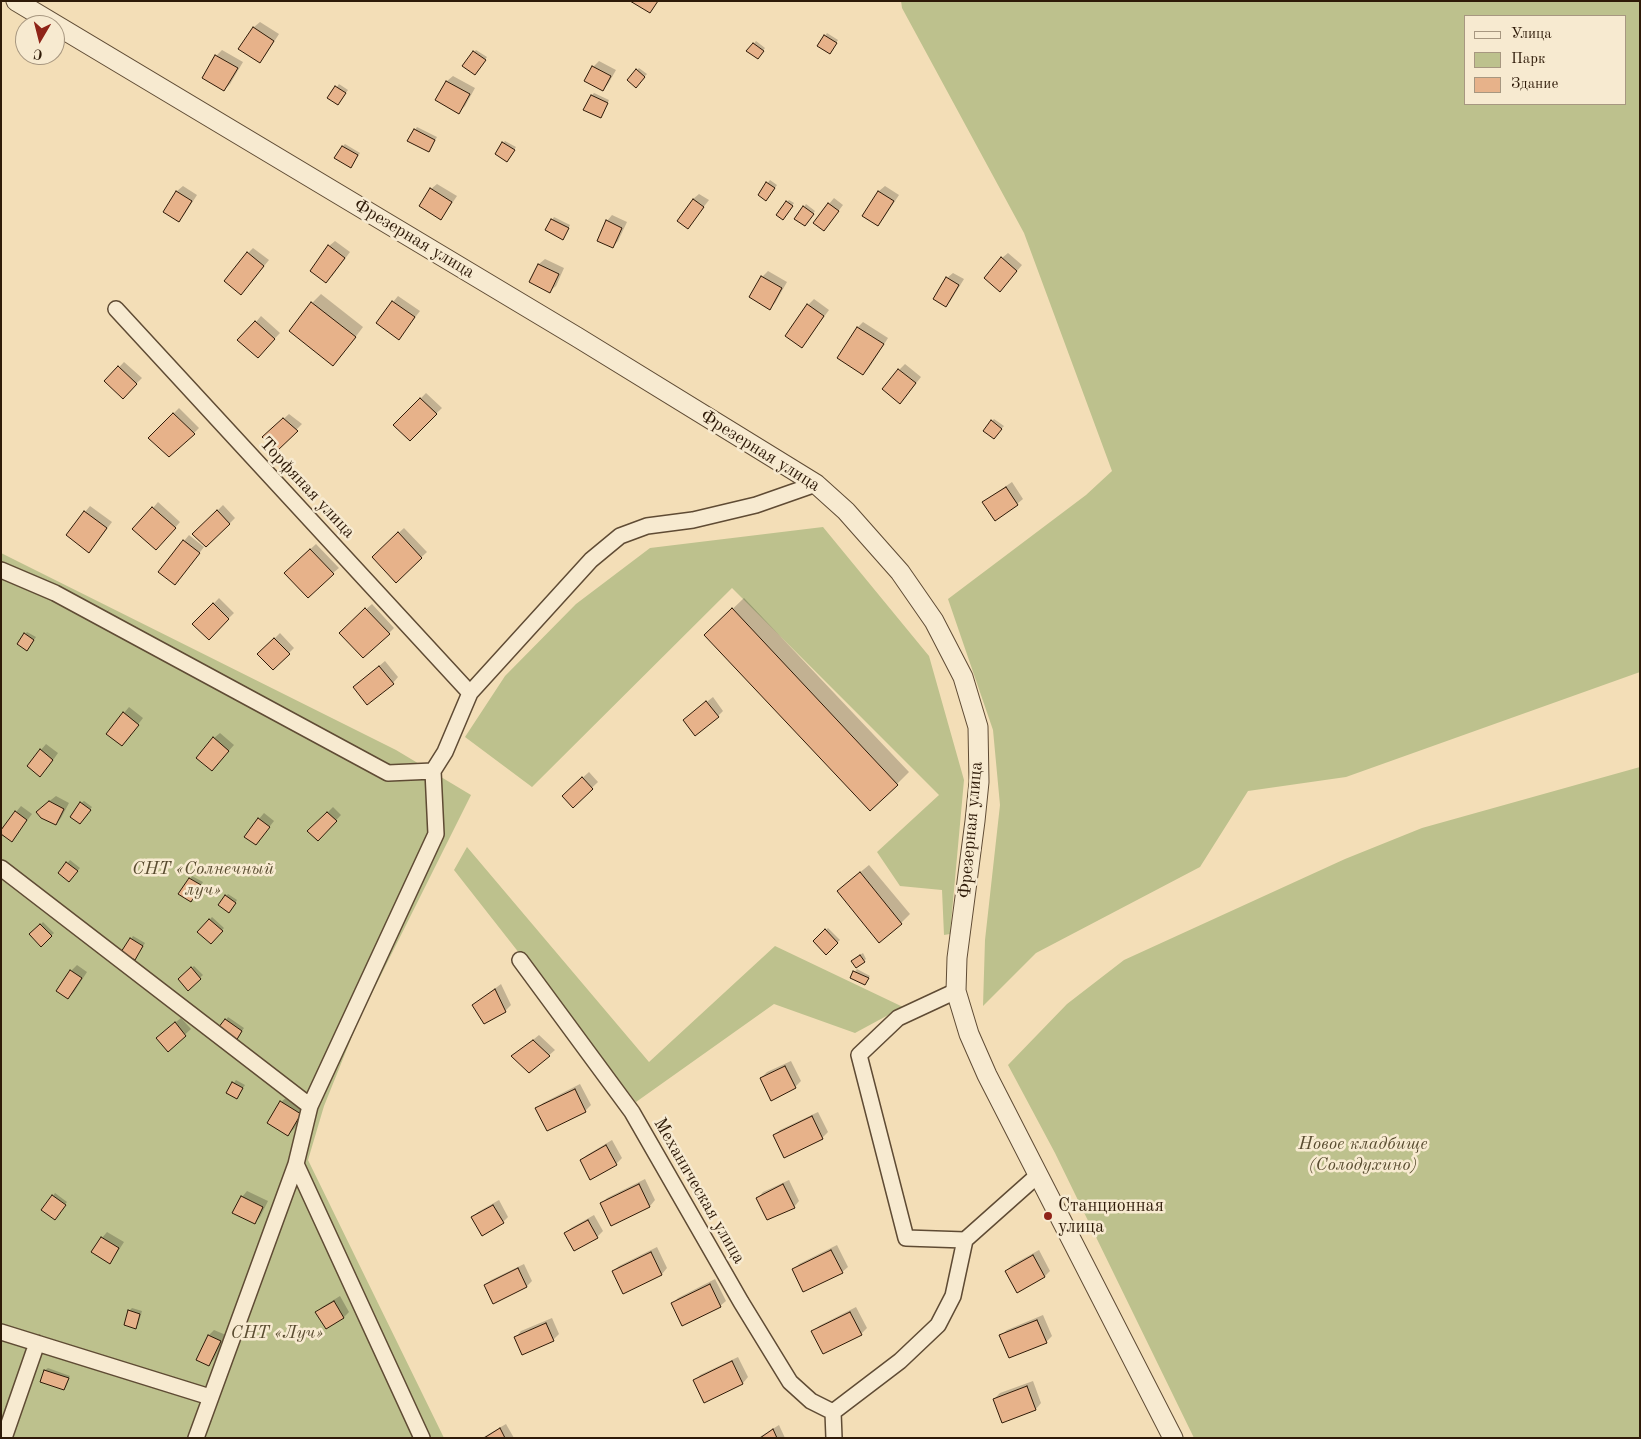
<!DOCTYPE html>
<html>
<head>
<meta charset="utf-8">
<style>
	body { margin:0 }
	#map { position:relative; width:1641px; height:1439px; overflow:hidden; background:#f3deb7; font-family:"Old Standard TT",serif }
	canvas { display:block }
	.frame { position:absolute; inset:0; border:2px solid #2e1a08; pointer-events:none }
	.legend { position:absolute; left:1464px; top:15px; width:162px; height:90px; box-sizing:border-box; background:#f7ead0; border:1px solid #a79780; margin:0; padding:6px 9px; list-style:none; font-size:15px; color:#2e1a08 }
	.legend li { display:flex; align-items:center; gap:10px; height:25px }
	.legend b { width:25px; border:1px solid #a79780 }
	.north { position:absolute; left:15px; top:15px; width:50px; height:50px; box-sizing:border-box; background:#f7ead0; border:1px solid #a79780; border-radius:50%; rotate:188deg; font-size:14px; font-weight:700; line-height:20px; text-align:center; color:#2e1a08 }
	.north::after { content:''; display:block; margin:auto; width:18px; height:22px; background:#8f2418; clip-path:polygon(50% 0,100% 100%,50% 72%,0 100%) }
</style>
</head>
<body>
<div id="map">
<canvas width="1641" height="1439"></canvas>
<div class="frame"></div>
<ul class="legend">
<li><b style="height:6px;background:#f7ead0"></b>Улица</li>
<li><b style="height:14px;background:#bdc18d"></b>Парк</li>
<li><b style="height:14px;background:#e7b28a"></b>Здание</li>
</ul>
<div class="north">С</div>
</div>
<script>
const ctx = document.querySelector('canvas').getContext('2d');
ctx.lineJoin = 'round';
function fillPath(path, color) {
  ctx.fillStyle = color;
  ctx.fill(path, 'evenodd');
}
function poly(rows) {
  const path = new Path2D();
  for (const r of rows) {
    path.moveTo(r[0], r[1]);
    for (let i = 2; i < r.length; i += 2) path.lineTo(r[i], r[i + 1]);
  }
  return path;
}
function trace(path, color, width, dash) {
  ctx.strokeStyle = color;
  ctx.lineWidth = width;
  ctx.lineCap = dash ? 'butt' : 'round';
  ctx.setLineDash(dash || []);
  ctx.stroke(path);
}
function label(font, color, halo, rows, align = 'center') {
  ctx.font = font + ' "Old Standard TT",serif';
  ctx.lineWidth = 5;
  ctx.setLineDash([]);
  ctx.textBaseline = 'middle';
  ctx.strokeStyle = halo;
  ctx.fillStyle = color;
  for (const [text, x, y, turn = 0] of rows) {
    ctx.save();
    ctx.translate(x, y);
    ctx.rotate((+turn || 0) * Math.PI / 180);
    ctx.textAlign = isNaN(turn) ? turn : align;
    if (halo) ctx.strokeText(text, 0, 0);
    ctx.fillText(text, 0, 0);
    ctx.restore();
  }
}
const green = poly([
	[901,1,1640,1,1640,672,1346,777,1248,791,1200,867,1036,953,983,1006,985,940,1000,805,993,730,948,599,1086,495,1112,471,1024,233,902,8],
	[1465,16,1625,16,1625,104,1465,104],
	[823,527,929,656,964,780,950,934,944,935,942,890,900,886,877,852,939,795,732,588,532,787,465,737,505,676,576,604,650,548],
	[1,553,396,750,471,795,359,1019,324,1106,308,1160,444,1438,1,1438],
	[1640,767,1640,1438,1194,1438,1055,1153,1008,1065,1067,1004,1124,960,1345,859,1422,828],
	[467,847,649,1062,775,946,903,1007,855,1033,774,1004,636,1102,454,870]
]);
const shadow = poly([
	[260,22,279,34,265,56,259,62,240,49,254,27],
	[827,33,838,40,832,50,825,36],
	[756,41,765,48,760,55,748,51],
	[222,50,243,62,230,84,224,90,216,56],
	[476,50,487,57,478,71,474,52],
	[599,61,616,70,608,84,603,90,593,67],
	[639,68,647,74,638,84,637,70],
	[453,76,475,88,465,106,459,112,437,100,447,81],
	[339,84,348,90,338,104,329,98],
	[594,93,609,100,603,114,592,95],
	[417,127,437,137,429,151,415,130],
	[505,141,516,147,507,161,503,143],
	[345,144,360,153,353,164,343,146],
	[770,180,777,185,769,197,759,194],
	[437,184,457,196,446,212,441,218,431,189],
	[183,186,197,195,184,215,179,220,165,211,177,191],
	[885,186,899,195,883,219,878,224,864,215,879,191],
	[699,194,709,200,688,227,693,199],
	[834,198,843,205,824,230,829,204],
	[789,200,794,203,785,216,787,202],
	[806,204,815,211,807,222,804,207],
	[612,215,627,222,618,241,613,247,607,221],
	[554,217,570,225,565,236,546,229],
	[335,241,350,252,332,276,329,246],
	[253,248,269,260,247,287,248,253],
	[1008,253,1022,265,1006,284,1002,258],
	[545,259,564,268,556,286,550,291,531,282,539,264],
	[768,271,787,282,775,303,770,308,751,297,762,277],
	[953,273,964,279,951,300,946,306,947,278],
	[321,294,363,327,342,355,333,364,312,303],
	[398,296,420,311,399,338,393,302],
	[814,299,829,310,807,340,802,346,786,336,808,305],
	[261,316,280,333,263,351,256,322],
	[863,322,888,338,869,368,863,374,838,357,858,327],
	[124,362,142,378,123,397,106,381],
	[905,364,921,377,906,396,899,370],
	[426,393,442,408,410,439,395,425],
	[179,408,199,428,194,433,150,437],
	[289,414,302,424,277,449,269,432],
	[994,419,1004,426,996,435,992,421],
	[1012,482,1023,499,1017,504,984,502,990,497],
	[158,502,180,522,162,543,153,508],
	[223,505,235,518,229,524,194,534],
	[90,506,112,522,94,546,85,512],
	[404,528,427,552,396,581,373,557],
	[189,535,204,547,181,577,184,541],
	[316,544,339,568,333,573,291,567],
	[219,598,234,613,209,638,194,624],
	[744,598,909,772,897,784,718,623],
	[372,604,394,628,389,633,346,627],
	[27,632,36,637,29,647,25,634],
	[280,633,294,648,273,669,259,654],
	[385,661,398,677,393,683,354,687],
	[713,697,723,711,718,716,684,720],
	[129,707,143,718,127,739,124,713],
	[220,733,234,745,217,764,214,738],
	[46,744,58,753,46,770,41,750],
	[589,772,598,782,573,806,569,790],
	[56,796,69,803,61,818,56,824,43,806],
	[84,801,92,807,82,820,81,803],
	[21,806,32,814,17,834,16,812],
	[333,807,341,815,318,839,309,831],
	[264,813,274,821,256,844,259,819],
	[70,860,80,868,72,878,59,873],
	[869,865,910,914,901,923,847,883],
	[192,876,203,882,193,898,180,894],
	[228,894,237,900,232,909,226,896],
	[212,917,224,928,211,942,199,932],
	[43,922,54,933,41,945,31,934],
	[828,928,840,940,826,953,814,941],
	[133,936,145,943,137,956,131,939],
	[863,953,866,959,864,961,855,958],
	[77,965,87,972,74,992,68,998,71,971],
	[194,966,203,975,188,989,180,979],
	[857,969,870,976,865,984,851,977],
	[501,984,511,1005,505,1011,480,1000],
	[228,1017,244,1028,238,1037,226,1020],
	[181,1018,191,1029,168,1050,163,1032],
	[539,1035,555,1050,530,1072,513,1056],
	[791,1061,801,1081,795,1087,761,1078,767,1072],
	[236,1080,245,1085,237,1097,228,1092],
	[580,1084,591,1105,585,1111,537,1109,543,1103],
	[287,1097,306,1108,294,1129,288,1134,281,1102],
	[818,1112,828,1132,822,1138,774,1136,780,1130],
	[612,1140,622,1158,616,1164,591,1178,581,1160,587,1155],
	[645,1179,655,1200,650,1206,612,1224,602,1203,607,1198],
	[789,1180,799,1201,794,1207,758,1198,763,1192],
	[247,1191,268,1201,260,1217,255,1222,242,1197],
	[55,1193,67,1202,57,1216,53,1196],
	[499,1200,508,1217,503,1222,473,1217,478,1212],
	[594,1215,603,1231,597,1237,566,1233,571,1228],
	[107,1232,124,1242,115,1256,110,1262,102,1238],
	[837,1245,848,1267,842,1272,794,1270,799,1264],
	[657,1247,667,1268,662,1274,624,1292,613,1271,619,1266],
	[1039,1250,1050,1271,1045,1276,1006,1271,1012,1265],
	[524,1264,532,1281,527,1286,485,1285,491,1280],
	[715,1279,726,1301,720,1306,672,1304,678,1298],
	[340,1296,349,1312,344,1317,317,1312,322,1307],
	[856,1307,867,1328,861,1334,813,1332,819,1326],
	[132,1308,142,1311,138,1325,135,1327,129,1311],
	[1043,1315,1052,1336,1046,1342,1001,1335,1007,1330],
	[552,1318,559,1334,553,1340,516,1337,521,1331],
	[214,1330,226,1335,214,1359,208,1365,197,1359,209,1335],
	[738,1357,748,1377,743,1383,705,1402,695,1381,700,1375],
	[48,1368,70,1376,66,1387,64,1389,42,1381,45,1370],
	[1033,1381,1041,1403,1036,1409,1003,1421,994,1399,1000,1393],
	[506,1424,514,1438,482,1438],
	[779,1425,785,1438,758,1438]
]);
const building = poly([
	[630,1,658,1,650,13,630,1],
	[253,27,274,41,260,63,238,49,253,27],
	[824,35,837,43,830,54,817,46,824,35],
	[753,43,764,51,758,59,746,51,753,43],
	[473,51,486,60,475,75,462,66,473,51],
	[215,55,238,68,224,91,202,78,215,55],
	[592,66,611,76,603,91,584,81,592,66],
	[636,69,645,77,636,88,627,80,636,69],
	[446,81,470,94,459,114,435,100,446,81],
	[335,86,346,93,338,105,327,98,335,86],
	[591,95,608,103,601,118,583,110,591,95],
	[414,129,435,140,429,152,407,141,414,129],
	[502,142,515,150,507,162,495,154,502,142],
	[342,146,358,155,351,168,334,158,342,146],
	[766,182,775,188,766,201,758,195,766,182],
	[430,188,452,202,441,220,419,206,430,188],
	[176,191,192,201,179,222,163,212,176,191],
	[878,191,894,201,878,226,862,216,878,191],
	[693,199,704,207,688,229,677,221,693,199],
	[786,201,793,206,783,220,776,215,786,201],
	[828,203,839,211,824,231,813,223,828,203],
	[803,206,814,214,805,226,794,219,803,206],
	[551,219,569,228,563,240,545,230,551,219],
	[606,220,622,228,613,248,597,241,606,220],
	[328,245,345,258,326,283,310,271,328,245],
	[247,252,264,266,241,295,224,281,247,252],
	[1001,257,1017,271,1000,292,984,278,1001,257],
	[538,264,559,274,550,293,529,282,538,264],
	[761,276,782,288,770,310,749,297,761,276],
	[946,277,959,285,946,307,933,299,946,277],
	[392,301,415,317,399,340,376,323,392,301],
	[311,302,356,337,333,366,289,331,311,302],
	[807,304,824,316,802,348,785,336,807,304],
	[255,321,275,339,258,358,237,340,255,321],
	[857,327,884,344,863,375,837,358,857,327],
	[118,366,137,384,123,399,104,381,118,366],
	[898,369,916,383,900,404,882,389,898,369],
	[420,398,437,414,410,441,393,425,420,398],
	[173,413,195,434,169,457,148,438,173,413],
	[283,418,298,431,277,451,262,437,283,418],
	[991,420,1002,429,994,439,983,431,991,420],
	[1006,487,1018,505,995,521,982,502,1006,487],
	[152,507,176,528,156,550,132,529,152,507],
	[217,510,230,524,206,547,192,534,217,510],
	[84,511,107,528,89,553,66,535,84,511],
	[398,532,422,558,396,583,372,557,398,532],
	[183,540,200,553,175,585,158,572,183,540],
	[310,549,334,574,308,598,284,573,310,549],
	[213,603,229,619,209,640,192,624,213,603],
	[365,608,390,634,363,658,339,633,365,608],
	[732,608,898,785,870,811,704,635,732,608],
	[24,633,34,640,27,651,17,644,24,633],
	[274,638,290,654,273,670,257,654,274,638],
	[379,666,394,684,367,705,353,687,379,666],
	[706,701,719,717,695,736,683,720,706,701],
	[123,712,139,725,122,746,106,734,123,712],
	[213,737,229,751,212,771,196,758,213,737],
	[40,749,53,760,40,777,27,766,40,749],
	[582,777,593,789,573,808,562,796,582,777],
	[49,801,64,809,56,825,41,818,36,812,49,801],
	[80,802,91,810,80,824,70,817,80,802],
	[15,811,27,820,12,842,1,834,1,830,15,811],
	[327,812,337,821,318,841,307,831,327,812],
	[258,818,270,827,256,845,244,837,258,818],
	[66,862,78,871,69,882,58,873,66,862],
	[860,872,902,924,879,943,837,891,860,872],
	[189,878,201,885,191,902,178,894,189,878],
	[225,895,236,903,229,913,218,905,225,895],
	[209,919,223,931,211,944,197,932,209,919],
	[40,924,52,936,41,947,29,934,40,924],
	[825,929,838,943,826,955,813,941,825,929],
	[130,938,143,946,135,960,121,952,130,938],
	[860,955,865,962,856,968,851,961,860,955],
	[191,967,201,979,188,991,178,979,191,967],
	[70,970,82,978,68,999,56,991,70,970],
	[853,971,869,978,865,985,850,978,853,971],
	[495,989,506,1012,484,1024,472,1005,495,989],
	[225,1019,242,1031,236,1041,218,1028,225,1019],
	[175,1022,186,1036,168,1052,156,1038,175,1022],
	[533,1040,550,1056,529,1073,511,1056,533,1040],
	[785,1066,796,1088,771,1101,760,1078,785,1066],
	[232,1082,243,1088,237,1099,226,1093,232,1082],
	[575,1089,586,1112,547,1131,535,1108,575,1089],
	[280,1101,301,1114,288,1136,267,1123,280,1101],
	[812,1116,823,1139,784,1158,773,1135,812,1116],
	[606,1145,617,1165,590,1180,580,1160,606,1145],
	[639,1184,650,1207,611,1226,600,1203,639,1184],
	[783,1184,795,1208,767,1220,756,1198,783,1184],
	[52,1195,66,1205,55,1220,41,1210,52,1195],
	[241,1196,263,1207,255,1224,232,1213,241,1196],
	[493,1205,504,1223,482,1236,471,1217,493,1205],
	[588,1220,598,1238,574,1251,564,1233,588,1220],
	[101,1237,119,1248,110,1264,91,1252,101,1237],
	[831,1250,843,1273,803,1292,792,1269,831,1250],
	[651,1252,662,1275,623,1294,612,1271,651,1252],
	[1033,1255,1045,1277,1017,1293,1005,1271,1033,1255],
	[518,1268,527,1287,493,1304,484,1285,518,1268],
	[710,1284,721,1307,682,1326,671,1303,710,1284],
	[334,1301,344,1318,326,1329,315,1312,334,1301],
	[128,1310,140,1314,136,1329,124,1325,128,1310],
	[850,1312,862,1335,823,1354,811,1331,850,1312],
	[1037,1320,1047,1343,1009,1358,999,1335,1037,1320],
	[546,1323,554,1341,522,1355,514,1337,546,1323],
	[208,1335,221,1341,209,1366,196,1360,208,1335],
	[732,1361,743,1384,704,1403,693,1380,732,1361],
	[44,1370,69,1378,64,1390,40,1382,44,1370],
	[1027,1386,1036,1410,1002,1423,993,1399,1027,1386],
	[500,1428,505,1438,484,1438,500,1428],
	[773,1429,777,1438,760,1438,773,1429]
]);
const minor = poly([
	[116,309,470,693],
	[1,570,55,593,388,773,433,771,436,834,310,1106,296,1164,196,1438],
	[433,771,445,752,470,693,591,560,620,536,647,526,693,520,756,505,816,484],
	[1,868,310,1106],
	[520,960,632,1112,741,1302,790,1382,811,1401,833,1412,834,1438],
	[956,991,898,1018,859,1055,906,1238,965,1240],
	[296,1164,422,1438],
	[1,1332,210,1397],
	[833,1412,900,1361,938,1325,953,1296,965,1240,1038,1175],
	[4,1438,37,1343]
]);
const tertiary = poly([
	[16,1,577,337,816,484,846,511,900,572,934,621,963,677,978,727,979,782,975,821,957,958,956,991,969,1034,987,1075,1173,1438]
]);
const markers = [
	[1048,1216,5,"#8f2418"]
];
const streetNames = [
	["Фрезерная улица",414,239,31],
	["Фрезерная улица",760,451,32],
	["Торфяная улица",307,488,47],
	["Фрезерная улица",971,830,-85],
	["Механическая улица",699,1191,60]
];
const parkNames = [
	["СНТ «Солнечный",203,869],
	["луч»",203,890],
	["Новое кладбище",1363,1144],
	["(Солодухино)",1363,1165],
	["СНТ «Луч»",277,1333]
];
const poiNames = [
	["Станционная",1058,1206],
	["улица",1058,1227]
];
fillPath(green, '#bdc18d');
fillPath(shadow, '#0003');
fillPath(building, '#e7b28a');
trace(building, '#2e1a08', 1);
trace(minor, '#5f4b34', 18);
trace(tertiary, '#5f4b34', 21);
trace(minor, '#f7ead0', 15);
trace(tertiary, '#f7ead0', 19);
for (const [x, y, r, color] of markers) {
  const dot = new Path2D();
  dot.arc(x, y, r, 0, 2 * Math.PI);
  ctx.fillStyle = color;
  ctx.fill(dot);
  trace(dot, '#f7ead0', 2);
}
label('18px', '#2e1a08', '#f7ead0', streetNames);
label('italic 18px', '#594c30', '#f7ead0', parkNames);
label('18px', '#2e1a08', '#f7ead0', poiNames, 'left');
</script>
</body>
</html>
